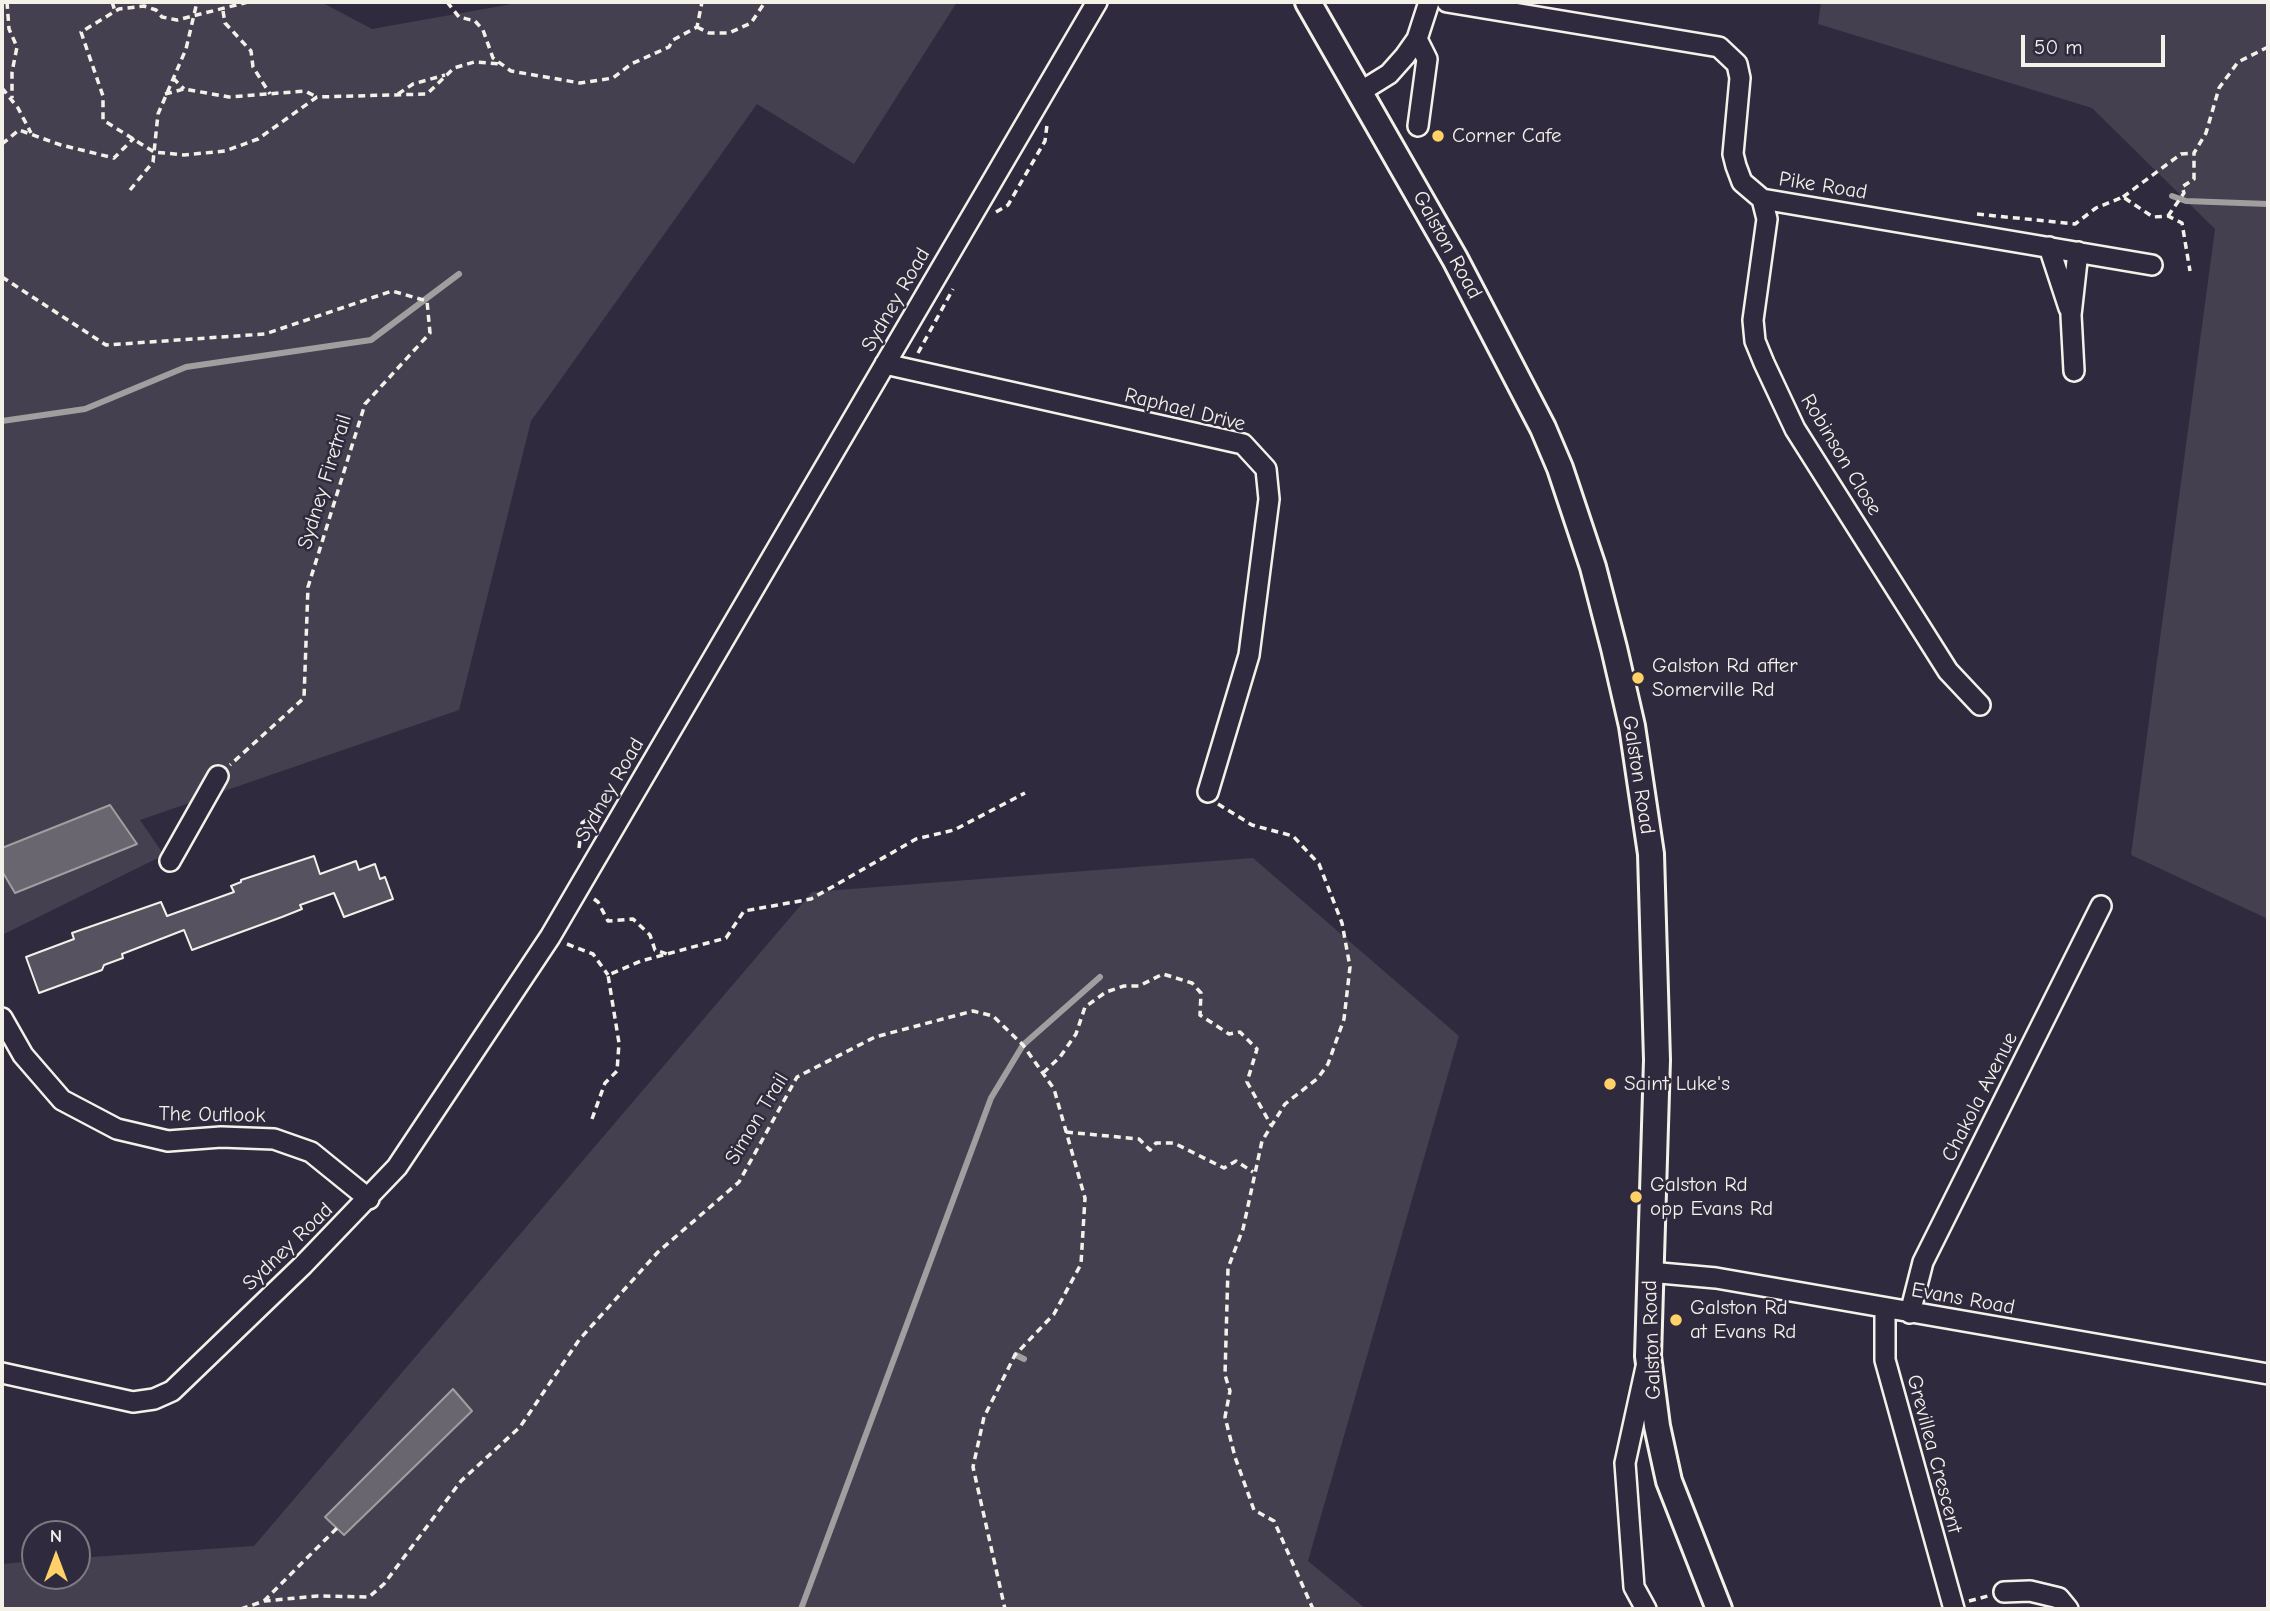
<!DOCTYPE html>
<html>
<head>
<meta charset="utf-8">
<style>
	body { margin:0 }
	#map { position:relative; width:2270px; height:1611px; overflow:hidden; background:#2f2a3d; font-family:"Comic Neue",sans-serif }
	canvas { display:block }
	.frame { position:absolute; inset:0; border:4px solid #f4f1e8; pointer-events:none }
	.north { position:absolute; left:21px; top:1520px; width:70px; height:70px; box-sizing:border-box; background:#2f2a3d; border:2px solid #7e7a81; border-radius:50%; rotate:0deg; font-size:19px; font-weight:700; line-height:28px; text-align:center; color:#f4f1e8 }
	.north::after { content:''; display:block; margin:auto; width:24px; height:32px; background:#ffd166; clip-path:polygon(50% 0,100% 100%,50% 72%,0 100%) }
	.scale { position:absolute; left:2021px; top:35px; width:144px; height:32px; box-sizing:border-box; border:4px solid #f4f1e8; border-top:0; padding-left:9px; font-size:21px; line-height:24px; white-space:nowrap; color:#f4f1e8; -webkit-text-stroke:5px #2f2a3d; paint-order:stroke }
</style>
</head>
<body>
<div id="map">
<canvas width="2270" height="1611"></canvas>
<div class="frame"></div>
<div class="north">N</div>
<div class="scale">50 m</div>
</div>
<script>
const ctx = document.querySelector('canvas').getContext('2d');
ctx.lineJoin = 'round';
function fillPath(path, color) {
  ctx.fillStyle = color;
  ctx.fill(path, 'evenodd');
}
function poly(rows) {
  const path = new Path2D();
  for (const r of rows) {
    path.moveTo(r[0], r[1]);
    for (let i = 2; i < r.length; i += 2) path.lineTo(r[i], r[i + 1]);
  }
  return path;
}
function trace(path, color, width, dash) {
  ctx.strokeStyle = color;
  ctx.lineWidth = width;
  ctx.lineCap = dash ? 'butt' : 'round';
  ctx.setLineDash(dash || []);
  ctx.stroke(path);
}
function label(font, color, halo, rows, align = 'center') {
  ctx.font = font + ' "Comic Neue",sans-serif';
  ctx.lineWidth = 5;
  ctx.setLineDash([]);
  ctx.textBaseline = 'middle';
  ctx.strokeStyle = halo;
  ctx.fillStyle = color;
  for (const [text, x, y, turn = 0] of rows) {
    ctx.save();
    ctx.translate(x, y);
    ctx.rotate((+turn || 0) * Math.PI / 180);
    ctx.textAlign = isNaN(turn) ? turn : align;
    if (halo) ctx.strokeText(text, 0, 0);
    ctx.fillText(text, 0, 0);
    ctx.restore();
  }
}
const green = poly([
	[2,2,321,2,372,29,523,2,957,2,854,164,757,104,531,421,459,710,140,820,164,855,2,935],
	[1821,2,2268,2,2268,919,2131,855,2215,229,2092,108,1818,24],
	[1253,858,1459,1036,1308,1561,1366,1609,2,1609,2,1564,35,1561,35,1576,77,1576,77,1558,254,1546,812,892]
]);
const water = poly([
	[110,805,137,844,15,893,2,871,2,848,110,805],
	[453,1389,472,1411,344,1535,325,1517,453,1389]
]);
const stream = poly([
	[2172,196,2186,201,2268,204],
	[2,421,85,409,186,367,371,340,459,274],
	[1016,1355,1024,1359],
	[801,1609,991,1098,1023,1045,1100,977]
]);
const building = poly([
	[314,856,320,874,356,861,359,870,375,864,380,879,385,877,393,899,344,917,334,893,300,905,302,909,282,917,192,950,184,930,122,954,123,958,104,965,102,970,39,993,26,957,74,939,72,933,161,902,167,916,234,892,231,886,241,882,241,880,314,856]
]);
const path = poly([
	[7,2,9,29,17,47,12,72,12,98],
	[112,2,115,11],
	[248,2,177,20,162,17,156,10,144,6,119,9,81,32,103,96,103,120,154,152,184,155,225,151,258,139,317,97,427,94,454,68,474,62,502,64],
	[447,2,459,17,475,21,483,30,493,58,511,71,580,83,613,78,631,64,669,47,673,40,697,27,702,2],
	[223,11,225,23,251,51,253,67,270,94],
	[697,27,709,33,729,33,751,23,765,2],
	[173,78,184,89],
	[2,88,18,108,31,133],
	[165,94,184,89,229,97,305,91,317,97],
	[398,94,413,84,445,75],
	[2,144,19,130,61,145,114,158,134,138],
	[130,190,153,162,158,114,186,49,197,2],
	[2123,197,2181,154,2194,153],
	[996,212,1008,205,1045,141,1047,125],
	[1977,214,2075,224,2096,208,2123,197,2153,217,2168,216,2182,223,2190,271],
	[2168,216,2184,193,2182,187,2194,179,2194,153,2206,133,2219,88,2238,62,2268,47],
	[2,277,106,345,265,334,392,291,427,301,430,333,365,404,308,587,304,698,230,765],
	[918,353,953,289],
	[1218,804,1252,825,1293,836,1319,864,1342,923,1350,967,1344,1019,1328,1064,1318,1078,1285,1104,1262,1141,1243,1229,1228,1268,1225,1375,1230,1391,1225,1417,1235,1457,1254,1510,1274,1521,1313,1609],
	[579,848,582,823,601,810],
	[594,899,598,902,608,921,633,919,650,935,655,950,667,954],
	[567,944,593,954,608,975],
	[1043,1073,1060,1057,1076,1034,1085,1007,1106,992,1124,986,1139,986,1163,974,1192,983,1201,993,1200,1015,1229,1034,1240,1032,1257,1049,1247,1082,1271,1125],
	[592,1119,605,1083,617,1071,619,1043,608,975,641,961,726,938,744,911,811,899,916,839,954,830,1025,793],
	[1066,1132,1139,1139,1150,1150,1156,1143,1174,1143,1224,1168,1236,1161,1253,1172],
	[264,1601,337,1528],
	[1969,1601,1988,1596],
	[241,1609,264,1601,318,1596,369,1597,384,1584,461,1481,520,1427,579,1340,658,1252,739,1182,797,1077,875,1037,973,1011,993,1016,1023,1045,1054,1089,1085,1198,1081,1264,1054,1314,1015,1355,984,1417,973,1467,1005,1609]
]);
const minor = poly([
	[1447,2,1719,47,1737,64,1740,78,1733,154,1736,166,1742,182,1762,199,2152,265],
	[1417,39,1427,59,1418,126],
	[1360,92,1389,74,1405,56,1417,39,1429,2],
	[1762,199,1767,219,1753,320,1755,341,1764,363,1795,429,1948,671,1980,705],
	[2049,247,2069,308],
	[885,364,1243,444,1266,469,1269,499,1249,655,1208,792],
	[2074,371,2071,315,2078,252],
	[170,861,218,776],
	[2,1018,23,1055,62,1100,117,1129,168,1141,221,1137,274,1139,311,1152,369,1199],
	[1649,1272,1716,1278,2268,1374],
	[1885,1309,1885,1360,1954,1609],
	[1910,1313,1923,1262,2101,906],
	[2,1373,133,1402,154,1399,172,1391,303,1265,397,1167,550,937,1097,2],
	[2004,1592,2030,1591,2059,1598,2068,1609],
	[1646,1609,1634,1587,1625,1463,1646,1367]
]);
const major = poly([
	[1308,2,1455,259,1543,428,1560,468,1593,567,1614,648,1632,726,1651,854,1657,1060,1648,1356,1657,1426,1669,1481,1719,1609]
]);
const markers = [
	[1438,136,7,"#ffd166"],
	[1638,678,7,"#ffd166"],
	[1610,1084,7,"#ffd166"],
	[1636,1197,7,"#ffd166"],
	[1676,1320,7,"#ffd166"]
];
const poiNames = [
	["Corner Cafe",1452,136],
	["Galston Rd after",1652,666],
	["Somerville Rd",1652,690],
	["Saint Luke's",1624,1084],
	["Galston Rd",1650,1185],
	["opp Evans Rd",1650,1209],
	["Galston Rd",1690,1308],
	["at Evans Rd",1690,1332]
];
const streetNames = [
	["Pike Road",1823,186,9],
	["Galston Road",1447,245,61],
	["Sydney Road",896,300,-60],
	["Raphael Drive",1185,410,14],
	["Robinson Close",1841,455,59],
	["Sydney Firetrail",325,482,-73],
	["Galston Road",1638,775,81],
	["Sydney Road",610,790,-60],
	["Chakola Avenue",1980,1097,-63],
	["The Outlook",212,1115,1],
	["Simon Trail",757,1119,-59],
	["Sydney Road",288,1247,-44],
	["Evans Road",1963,1299,10],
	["Galston Road",1652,1340,-92],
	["Grevillea Crescent",1934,1454,75]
];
fillPath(green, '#454050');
fillPath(water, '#6a6670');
trace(water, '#a19ea0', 2);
trace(stream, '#a19ea0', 6);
fillPath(building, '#56525f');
trace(building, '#f4f1e8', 2);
trace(minor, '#f4f1e8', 24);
trace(major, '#f4f1e8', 30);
trace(path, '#f4f1e8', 3.5, [7, 5]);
trace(minor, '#2f2a3d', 19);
trace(major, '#2f2a3d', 24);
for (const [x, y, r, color] of markers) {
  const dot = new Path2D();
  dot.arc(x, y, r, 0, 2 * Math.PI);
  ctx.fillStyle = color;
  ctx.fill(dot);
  trace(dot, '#2f2a3d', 2.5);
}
label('21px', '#f4f1e8', '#2f2a3d', poiNames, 'left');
label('21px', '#f4f1e8', '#2f2a3d', streetNames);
</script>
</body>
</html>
